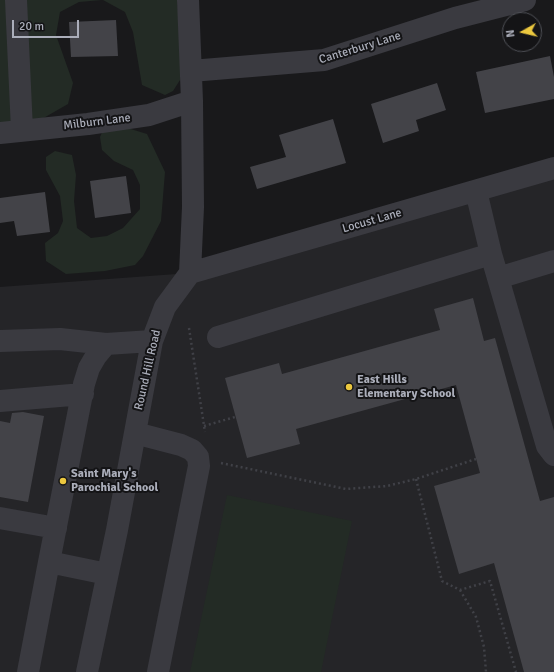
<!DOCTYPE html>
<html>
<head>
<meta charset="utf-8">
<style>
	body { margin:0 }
	#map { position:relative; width:554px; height:672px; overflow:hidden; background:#19191b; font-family:Signika,sans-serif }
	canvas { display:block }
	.north { position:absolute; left:502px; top:12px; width:40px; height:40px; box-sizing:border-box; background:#141416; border:1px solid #505258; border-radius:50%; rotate:262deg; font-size:11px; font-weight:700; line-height:16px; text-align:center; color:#abaeba }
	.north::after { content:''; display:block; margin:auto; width:14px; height:18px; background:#ecc83f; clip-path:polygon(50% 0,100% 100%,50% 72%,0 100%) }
	.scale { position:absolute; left:12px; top:20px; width:67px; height:18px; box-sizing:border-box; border:2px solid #abaeba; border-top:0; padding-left:5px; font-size:12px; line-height:14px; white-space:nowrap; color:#abaeba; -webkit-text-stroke:3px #141416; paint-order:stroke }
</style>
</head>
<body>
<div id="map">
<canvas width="554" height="672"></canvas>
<div class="north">N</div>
<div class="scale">20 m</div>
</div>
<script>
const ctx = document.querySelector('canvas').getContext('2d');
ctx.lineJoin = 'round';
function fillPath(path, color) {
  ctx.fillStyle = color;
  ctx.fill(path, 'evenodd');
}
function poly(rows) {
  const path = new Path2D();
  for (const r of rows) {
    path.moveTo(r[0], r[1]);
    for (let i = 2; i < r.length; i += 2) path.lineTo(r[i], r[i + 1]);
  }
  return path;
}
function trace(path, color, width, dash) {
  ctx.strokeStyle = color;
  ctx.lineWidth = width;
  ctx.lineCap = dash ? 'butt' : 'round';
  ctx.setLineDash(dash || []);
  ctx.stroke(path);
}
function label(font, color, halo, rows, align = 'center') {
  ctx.font = font + ' Signika,sans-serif';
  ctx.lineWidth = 4;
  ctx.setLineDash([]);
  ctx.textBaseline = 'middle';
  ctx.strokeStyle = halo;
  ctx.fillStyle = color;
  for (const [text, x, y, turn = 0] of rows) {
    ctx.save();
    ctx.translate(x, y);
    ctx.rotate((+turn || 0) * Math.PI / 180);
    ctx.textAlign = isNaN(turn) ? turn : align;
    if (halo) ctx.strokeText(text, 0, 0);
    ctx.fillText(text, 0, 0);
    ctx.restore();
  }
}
const built = poly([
	[554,168,554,672,0,672,0,287,190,273]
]);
const green = poly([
	[0,0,102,0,79,2,60,12,56,35,73,83,68,104,0,143],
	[103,0,177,0,182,52,180,80,173,91,165,95,142,85,133,32,125,12],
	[121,126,147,134,165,172,161,221,143,256,135,265,105,271,66,274,46,261,45,243,58,233,63,221,60,196,46,170,46,157,55,151,72,155,76,175,74,201,77,228,91,238,107,236,123,228,140,209,140,185,133,170,114,161,102,150,100,137,104,128],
	[227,495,352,521,321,672,190,672]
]);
const building = poly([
	[116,20,118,56,71,57,69,22],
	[550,56,554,77,554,99,485,113,476,72],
	[437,83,446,110,416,120,419,131,383,143,371,104],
	[333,119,346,163,257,189,250,167,286,157,279,135],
	[126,176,131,213,95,218,90,181],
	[45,192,50,232,17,236,14,221,0,223,0,198],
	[473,298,484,341,495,338,540,501,554,497,554,672,524,672,494,563,459,574,434,486,480,473,456,385,296,429,300,444,247,458,225,378,279,363,282,374,440,330,434,309],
	[23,412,44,416,28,502,0,497,0,421,10,423,12,413]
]);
const path = poly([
	[189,328,205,432],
	[204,426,235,417],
	[221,463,346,489,387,486,416,479,476,459],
	[416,479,442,581,460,590,490,581,516,672],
	[460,590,476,617,484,647,486,672]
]);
const minor = poly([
	[16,0,22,130],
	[191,71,324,60,455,18,525,0],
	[0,133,88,124,149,115,192,101],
	[476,191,491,254,547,446,554,455],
	[190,273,554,168],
	[498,278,554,261],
	[218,337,491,254],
	[0,341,60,339,106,344,152,341],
	[0,401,83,394],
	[135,433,181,445,192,450,198,457,199,466,158,672],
	[0,518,56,528],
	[49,562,84,384,89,368,96,356,106,344],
	[28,672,49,562,107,574],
	[87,672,117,530,152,341,165,307,190,273,193,207,192,101,188,0]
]);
const markers = [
	[349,387,4,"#ecc83f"],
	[63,481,4,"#ecc83f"]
];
const streetNames = [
	["Canterbury Lane",360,48,-17],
	["Milburn Lane",97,122,-7],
	["Locust Lane",372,221,-16],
	["Round Hill Road",148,370,-77]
];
const poiNames = [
	["East Hills",357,380],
	["Elementary School",357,394],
	["Saint Mary's",71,474],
	["Parochial School",71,488]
];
fillPath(built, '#252528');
fillPath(green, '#232b25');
fillPath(building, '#434348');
trace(path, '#404147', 2.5, [2, 3]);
trace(minor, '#3a3a40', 22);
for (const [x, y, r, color] of markers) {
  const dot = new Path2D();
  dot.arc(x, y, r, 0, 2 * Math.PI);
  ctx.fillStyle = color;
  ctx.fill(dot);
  trace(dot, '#141416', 1.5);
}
label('12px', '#abaeba', '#141416', streetNames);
label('bold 12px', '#abaeba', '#141416', poiNames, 'left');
</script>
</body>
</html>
